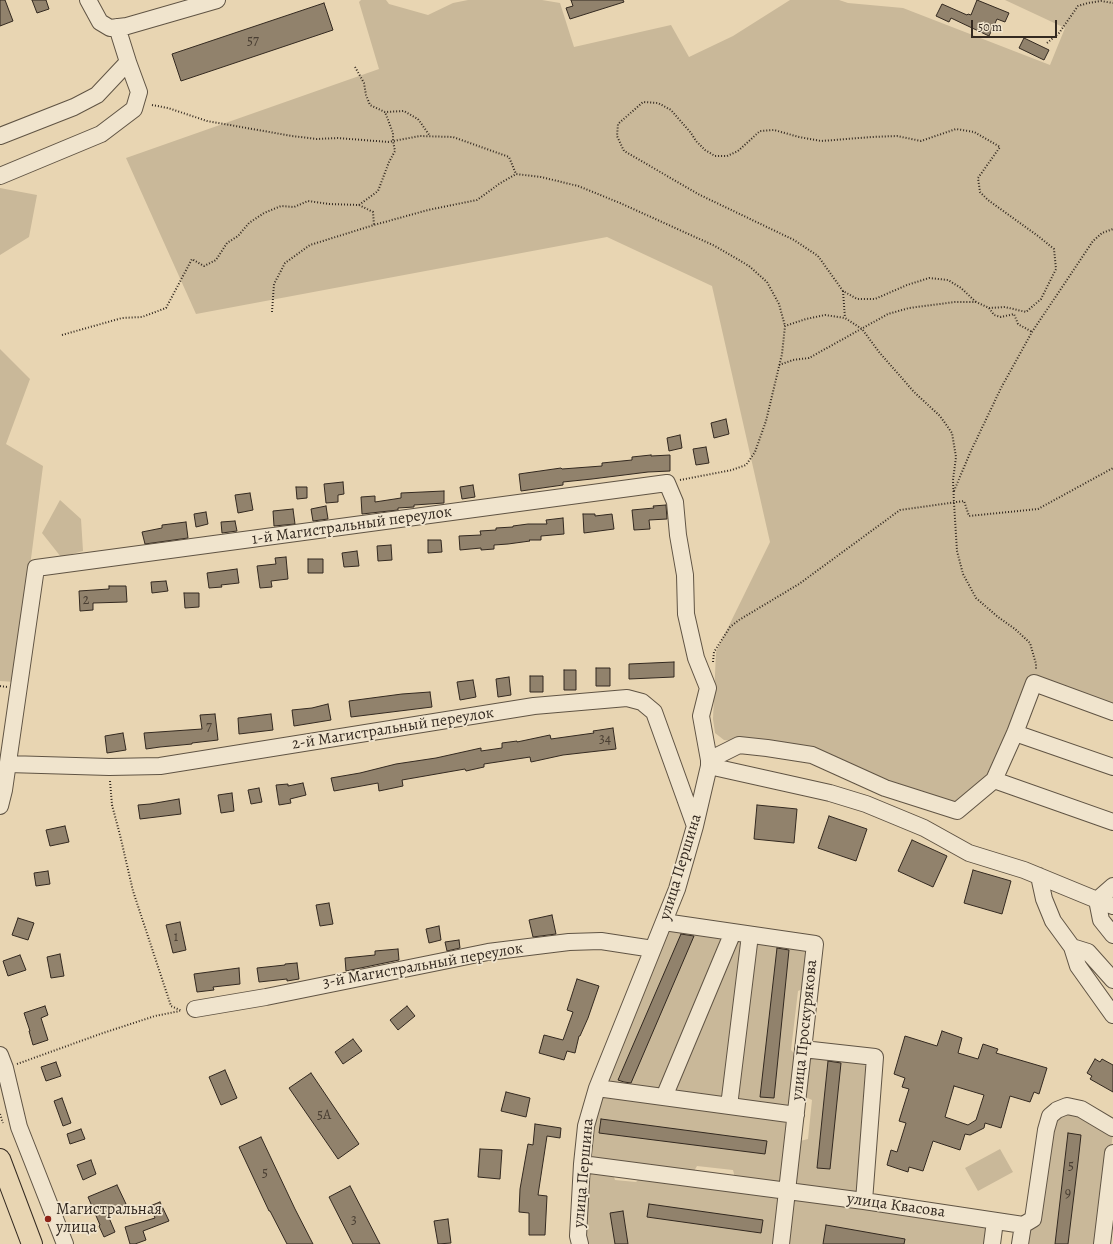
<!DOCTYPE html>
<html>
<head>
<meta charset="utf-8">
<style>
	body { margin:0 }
	#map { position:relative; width:1113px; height:1244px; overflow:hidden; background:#e8d5b2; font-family:Alegreya,serif }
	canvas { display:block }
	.scale { position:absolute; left:971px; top:20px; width:86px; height:18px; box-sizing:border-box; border:2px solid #332920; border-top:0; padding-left:5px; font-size:12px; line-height:14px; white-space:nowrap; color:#332920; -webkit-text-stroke:3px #f0e4cd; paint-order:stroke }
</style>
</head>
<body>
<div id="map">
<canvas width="1113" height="1244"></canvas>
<div class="scale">50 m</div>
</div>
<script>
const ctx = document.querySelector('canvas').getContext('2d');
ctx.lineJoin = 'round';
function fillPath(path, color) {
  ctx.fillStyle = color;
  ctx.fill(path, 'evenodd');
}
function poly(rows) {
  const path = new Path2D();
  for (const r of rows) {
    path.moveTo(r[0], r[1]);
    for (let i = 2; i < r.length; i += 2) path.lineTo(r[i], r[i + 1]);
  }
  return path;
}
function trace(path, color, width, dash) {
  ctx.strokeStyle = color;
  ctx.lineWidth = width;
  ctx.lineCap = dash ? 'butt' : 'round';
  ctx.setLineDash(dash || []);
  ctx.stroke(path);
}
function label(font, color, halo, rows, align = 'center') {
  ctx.font = font + ' Alegreya,serif';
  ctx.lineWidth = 3.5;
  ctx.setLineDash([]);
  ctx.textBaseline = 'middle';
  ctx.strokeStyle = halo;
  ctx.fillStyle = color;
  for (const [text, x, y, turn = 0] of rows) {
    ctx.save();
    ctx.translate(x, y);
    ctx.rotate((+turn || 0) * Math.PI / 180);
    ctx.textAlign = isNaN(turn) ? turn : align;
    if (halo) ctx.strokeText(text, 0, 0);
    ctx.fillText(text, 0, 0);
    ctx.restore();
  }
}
const green = poly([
	[361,0,386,0,389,4,428,15,453,3,468,0,542,0,560,3,574,47,671,25,689,57,733,36,790,0,839,0,848,3,903,8,1050,65,1065,28,1005,0,1113,0,1113,710,1032,680,990,779,959,808,886,785,739,742,724,740,715,733,713,719,716,652,770,542,712,286,607,237,196,314,126,158,379,69,359,2],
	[0,188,37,195,29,237,0,255],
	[0,349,30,379,6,444,43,466,15,682,0,681],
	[60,500,81,519,83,551,61,557,42,533],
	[666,925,730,934,662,1094,601,1086],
	[736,936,746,937,725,1101,670,1094],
	[753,938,811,947,807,987,798,991,791,1050,798,1057,792,1112,732,1104],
	[806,1052,871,1059,861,1198,790,1190,796,1142,808,1139,812,1100,801,1095],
	[599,1092,792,1117,784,1188,736,1182,733,1170,697,1166,691,1176,586,1162],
	[1068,1108,1113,1133,1099,1244,1023,1244,1048,1130],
	[1000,1149,1013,1172,978,1191,965,1168],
	[585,1167,612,1171,615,1180,636,1182,643,1175,784,1194,779,1244,583,1244],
	[790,1194,992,1223,990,1244,784,1244]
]);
const building = poly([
	[0,0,5,0,13,21,0,26,0,0],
	[32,0,46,0,49,9,37,13,32,0],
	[571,0,623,0,624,2,570,19,566,8,573,6,571,0],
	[977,0,1009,13,1005,22,997,19,989,36,951,18,949,22,936,16,942,4,967,15,968,14,971,15,977,0],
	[324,3,333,30,181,81,172,54,324,3],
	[1024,38,1049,50,1044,60,1019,48,1024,38],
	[726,419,729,434,714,438,711,423,726,419],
	[680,435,682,448,669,451,667,438,680,435],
	[706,447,709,463,696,465,693,449,706,447],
	[651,455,651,456,670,455,670,471,648,472,592,479,563,482,563,485,521,491,519,474,561,468,562,469,602,466,602,463,632,460,632,457,651,455],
	[343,482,344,494,338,495,338,502,326,503,324,484,343,482],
	[473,485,475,497,462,499,460,487,473,485],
	[296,487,307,487,307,498,297,499,296,487],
	[444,491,444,503,414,505,414,507,398,508,398,510,362,514,361,497,375,496,375,502,401,498,401,493,444,491],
	[250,493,253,510,238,513,235,495,250,493],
	[666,505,667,519,649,520,650,529,634,530,632,510,654,508,653,506,666,505],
	[326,506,328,519,313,521,311,509,326,506],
	[293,509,295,524,274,526,273,511,293,509],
	[206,512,208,524,196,527,194,514,206,512],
	[583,514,595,514,595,516,612,514,614,529,584,533,583,514],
	[563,518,564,534,541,536,541,540,529,540,530,541,508,544,494,545,494,549,481,550,481,548,460,550,459,536,481,535,480,531,496,530,496,528,513,527,513,526,528,524,547,524,546,520,563,518],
	[235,521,237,531,222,533,221,522,235,521],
	[186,522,188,538,145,544,142,532,162,528,162,525,186,522],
	[428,540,441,540,442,552,428,553,428,540],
	[391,545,392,560,378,561,377,546,391,545],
	[357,551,359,566,344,567,342,553,357,551],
	[286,557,288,579,271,581,272,587,260,588,257,566,276,564,275,558,286,557],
	[308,559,323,559,323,573,308,573,308,559],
	[237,569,239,583,221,585,222,587,209,588,207,573,237,569],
	[166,581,168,591,152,593,151,582,166,581],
	[109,586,126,586,127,602,93,603,93,610,80,611,79,591,109,589,109,586],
	[184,593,199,593,199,607,185,608,184,593],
	[674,662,674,677,629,679,629,664,674,662],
	[596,668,610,668,610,686,596,686,596,668],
	[564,670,576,670,576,690,564,690,564,670],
	[530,676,543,676,543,692,530,692,530,676],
	[509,677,511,695,498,697,496,679,509,677],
	[473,680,476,697,460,700,457,682,473,680],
	[430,692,432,707,351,717,349,701,402,694,430,692],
	[328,704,331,720,294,726,292,710,312,708,328,704],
	[215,714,218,740,192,743,192,744,160,747,146,749,144,733,202,729,200,715,215,714],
	[271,714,273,730,239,734,238,718,271,714],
	[613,728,616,749,563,755,531,762,530,757,484,764,484,767,466,771,465,769,402,780,403,786,379,791,378,783,334,791,331,778,360,773,396,764,436,758,481,748,481,751,502,748,502,743,517,741,517,742,550,735,551,739,594,733,593,731,613,728],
	[123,733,126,750,107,753,105,736,123,733],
	[303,783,306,795,290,799,291,803,279,805,276,785,288,784,288,786,303,783],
	[259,788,262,802,251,804,248,790,259,788],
	[232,793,234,811,221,813,218,795,232,793],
	[179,799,181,814,140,819,138,805,150,804,179,799],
	[757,805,797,809,794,843,754,839,757,805],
	[829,816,867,829,856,861,818,848,829,816],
	[65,826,69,842,50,846,46,830,65,826],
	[912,840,947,856,933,887,898,871,912,840],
	[973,870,1011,881,1002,914,964,903,973,870],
	[48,871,50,884,36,886,34,873,48,871],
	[329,903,333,924,320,926,316,905,329,903],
	[552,915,556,934,533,937,529,920,552,915],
	[18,918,34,923,28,940,12,935,18,918],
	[180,922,186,950,173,953,166,925,180,922],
	[439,926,441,940,429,943,426,929,439,926],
	[681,934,694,936,631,1083,624,1082,618,1080,681,934],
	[459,940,460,948,447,951,445,942,459,940],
	[777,948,789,950,774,1098,760,1097,777,948],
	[398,949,399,960,346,971,345,958,375,955,375,951,398,949],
	[60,954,64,976,51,978,47,957,60,954],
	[20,955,26,970,8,976,3,961,20,955],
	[297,963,299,979,287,981,287,979,259,982,257,968,285,965,285,964,297,963],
	[239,968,240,984,213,987,214,990,197,992,194,974,239,968],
	[577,979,599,986,588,1018,580,1036,579,1036,575,1053,567,1051,564,1060,539,1053,544,1035,563,1040,573,1012,567,1010,577,979],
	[45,1006,48,1015,41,1018,48,1040,33,1045,29,1031,30,1031,24,1013,45,1006],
	[407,1006,415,1016,398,1030,390,1020,407,1006],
	[942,1031,962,1038,958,1053,978,1059,983,1044,998,1049,996,1053,1047,1068,1039,1094,1034,1092,1030,1102,1010,1096,1001,1128,985,1123,984,1128,970,1135,965,1134,960,1150,933,1141,923,1171,909,1167,908,1172,887,1165,891,1150,897,1152,906,1123,899,1121,909,1089,902,1087,905,1078,894,1074,905,1036,937,1046,942,1031],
	[954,1086,984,1095,976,1120,968,1125,945,1117,954,1086],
	[353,1039,362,1051,343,1064,335,1052,353,1039],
	[1095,1059,1100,1062,1102,1059,1113,1065,1113,1092,1090,1079,1092,1076,1087,1073,1095,1059],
	[828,1061,841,1063,830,1169,817,1168,828,1061],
	[56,1062,61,1076,46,1081,41,1067,56,1062],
	[225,1070,237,1098,221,1105,209,1077,225,1070],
	[311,1073,359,1144,338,1159,289,1088,311,1073],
	[506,1092,530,1098,526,1117,501,1111,506,1092],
	[62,1098,71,1123,63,1126,54,1101,62,1098],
	[601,1119,767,1141,765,1154,599,1133,601,1119],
	[535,1124,561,1128,560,1138,547,1136,538,1195,547,1196,545,1235,529,1235,529,1213,519,1212,520,1189,528,1144,533,1145,535,1124],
	[81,1129,85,1139,70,1144,67,1134,81,1129],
	[1068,1133,1081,1135,1078,1162,1068,1244,1055,1244,1068,1133],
	[261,1137,295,1209,313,1244,287,1244,270,1211,269,1211,239,1147,261,1137],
	[480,1149,502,1150,500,1179,478,1177,480,1149],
	[91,1160,96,1174,83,1180,77,1165,91,1160],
	[117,1185,126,1204,107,1213,115,1232,104,1237,99,1226,100,1225,88,1197,117,1185],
	[350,1186,380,1244,353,1244,329,1197,350,1186],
	[160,1202,169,1221,143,1231,146,1240,135,1244,130,1244,125,1227,155,1218,150,1206,160,1202],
	[649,1204,763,1220,761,1233,647,1217,649,1204],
	[623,1211,628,1244,615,1244,610,1213,623,1211],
	[448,1219,451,1243,438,1244,434,1221,448,1219],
	[826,1225,905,1239,904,1244,823,1244,826,1225]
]);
const path = poly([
	[1047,43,1059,33,1078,6,1088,3,1101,1,1113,3],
	[355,67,364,83,366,95,370,105,385,112,404,111,418,119,430,136],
	[152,105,168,108,207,121,292,136,317,139,338,138,388,142,420,136,453,137,509,157,516,174],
	[359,205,373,212,374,225],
	[843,291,845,318],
	[976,302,961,288,948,280,929,278,907,285,875,299,857,299,843,291,818,256,794,240,700,195,624,151,617,136,618,124,643,102,658,103,671,110,691,133,696,141,705,150,715,156,727,156,738,151,760,131,774,130,799,137,821,141,872,137,897,136,921,141,956,129,974,132,1000,147,978,178,980,192,988,200,1038,236,1054,249,1056,269,1041,299,1026,312,1005,307,989,308],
	[272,312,274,284,285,263,310,245,374,225,428,210,477,200,499,184,516,174,541,177,578,186,620,203,715,246,749,266,767,282,779,304,785,326],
	[62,335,122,318,142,317,166,308,192,259,204,266,216,260,227,243,238,236,249,223,264,213,281,206,294,207,308,201,329,204,359,205,378,191,389,162,395,151,393,141,393,133,385,112],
	[779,365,793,360,809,358,888,314,909,308,955,302,976,302,989,308,994,315,1001,317,1014,314,1018,324,1032,332],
	[680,480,732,470,746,465,755,452,766,421,782,354,785,326,806,319,825,315,845,318,862,329,879,352,914,392,940,416,952,433,956,457,953,480,954,503,957,551,963,574,976,598,998,617,1015,629,1030,643,1036,664,1036,670],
	[954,491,970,453,1001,388,1032,332,1093,241,1102,233,1113,229],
	[713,662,714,652,730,627,739,620,799,584,900,510,964,501,969,516,1038,509,1113,468],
	[0,686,7,687],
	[110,781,112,805,120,835,133,891,171,1006,182,1011],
	[17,1064,103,1033,155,1016,180,1011],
	[0,1114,3,1123]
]);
const minor = poly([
	[88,0,100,22,110,28,127,26,217,0],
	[0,136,74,107,97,95,128,62,117,27],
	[0,176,101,134,134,109,139,92,128,62],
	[1015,733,1113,767],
	[709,760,739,745,767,748,812,755,885,788,957,811,994,780,1015,733,1034,683,1113,712],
	[8,764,109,767,160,766,534,706,627,698,642,702,654,712,695,826],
	[709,766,830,793,866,804,924,828,969,853,1024,870,1097,900,1113,886],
	[994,780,1113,822],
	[0,806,4,790,36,568,667,483,675,502,678,535,685,575,686,614,696,658,708,688,701,716,709,760,709,766,695,826,677,889,597,1088,586,1126,582,1164,578,1236,580,1244],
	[1039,876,1044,899,1053,921,1072,947,1078,966,1113,1015],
	[1097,900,1101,920,1113,935],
	[1097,900,1113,906],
	[664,922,815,944,781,1244],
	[1072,947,1088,952,1113,980],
	[195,1009,266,997,488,952,569,942,601,941,653,949],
	[803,1049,875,1057,864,1201],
	[0,1055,5,1068,19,1127,65,1244],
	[597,1088,796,1115],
	[664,1097,733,932],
	[729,1106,750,935],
	[582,1164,864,1201,1023,1225,1033,1219,1046,1130,1050,1116,1057,1110,1067,1106,1081,1109,1113,1128],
	[992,1244,995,1221],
	[1020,1244,1023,1225],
	[1102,1244,1113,1153]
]);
const major = poly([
	[0,1159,32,1244]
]);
const markers = [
	[48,1219,4,"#8f2418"]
];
const numberNames = [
	["57",253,42],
	["2",86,601],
	["7",209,728],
	["34",605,740],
	["1",176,938],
	["5А",324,1116],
	["5",1071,1167],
	["5",265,1174],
	["9",1068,1194],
	["3",354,1221]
];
const streetNames = [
	["1-й Магистральный переулок",352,526,-8],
	["2-й Магистральный переулок",393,729,-9],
	["улица Першина",681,867,-73],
	["3-й Магистральный переулок",423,966,-10],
	["улица Проскурякова",805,1030,-84],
	["улица Першина",584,1173,-85],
	["улица Квасова",896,1206,8]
];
const poiNames = [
	["Магистральная",56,1210],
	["улица",56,1228]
];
fillPath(green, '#c9b899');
fillPath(building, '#91826c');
trace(building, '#332920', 1);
trace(minor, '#605444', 18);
trace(major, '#332920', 22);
trace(path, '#332920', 2, [1, 2]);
trace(minor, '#f0e4cd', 16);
trace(major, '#e8d5b2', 20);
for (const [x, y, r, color] of markers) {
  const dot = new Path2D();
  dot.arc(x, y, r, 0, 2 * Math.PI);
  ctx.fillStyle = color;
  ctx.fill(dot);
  trace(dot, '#f0e4cd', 1.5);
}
label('14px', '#4a3f33', null, numberNames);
label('16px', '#332920', '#f0e4cd', streetNames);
label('16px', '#332920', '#f0e4cd', poiNames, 'left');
</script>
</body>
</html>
